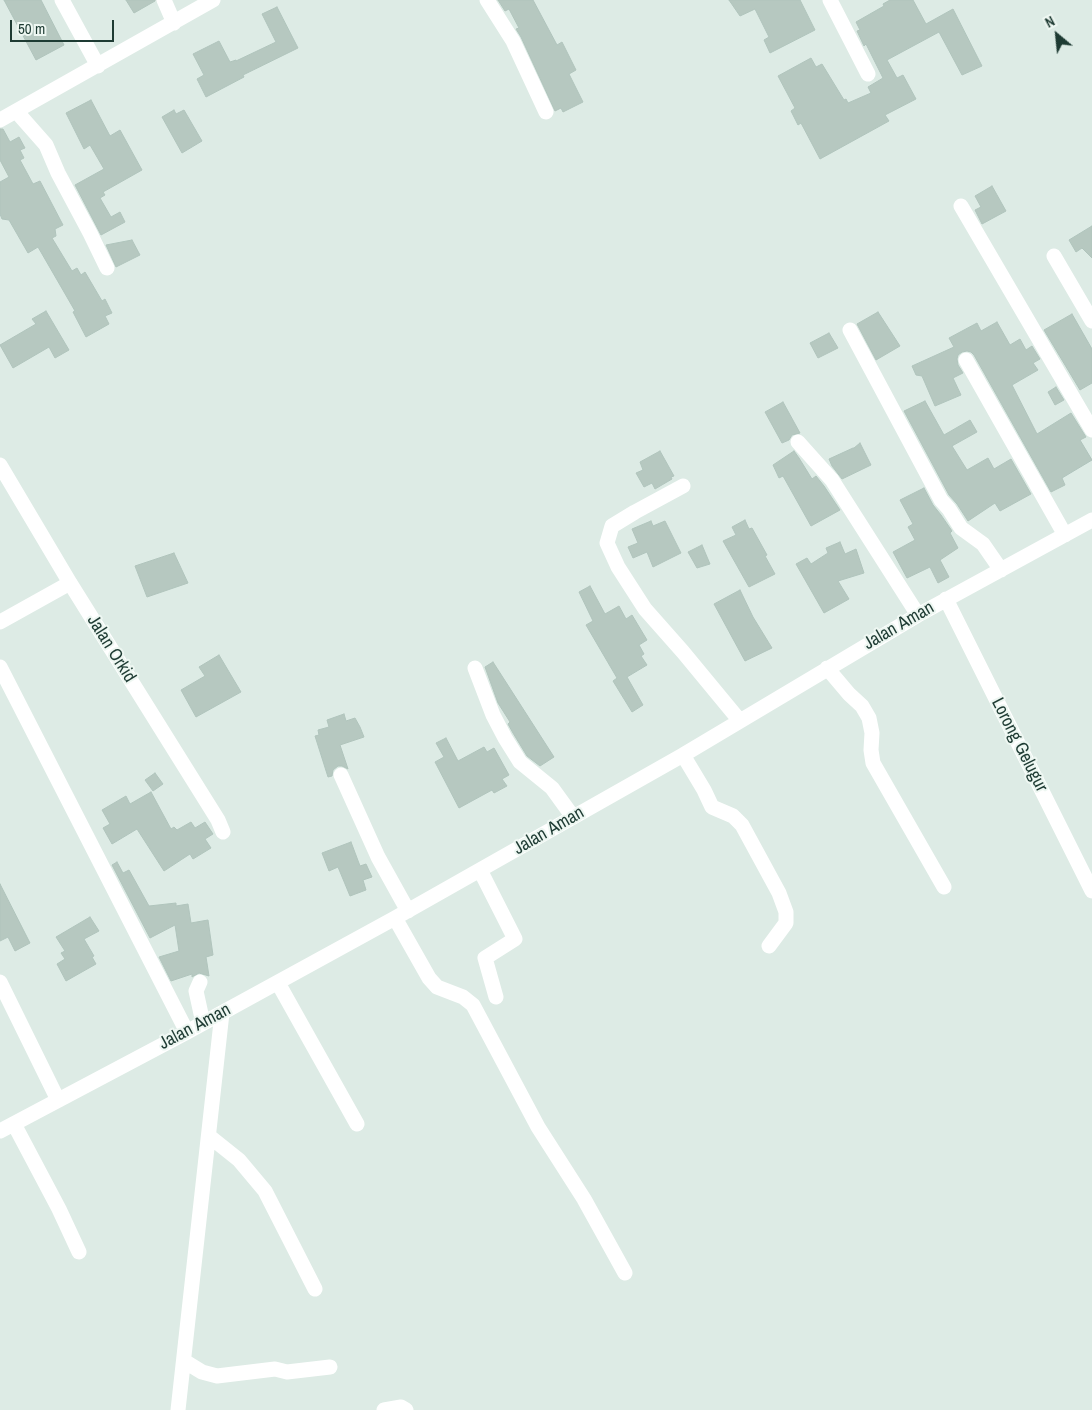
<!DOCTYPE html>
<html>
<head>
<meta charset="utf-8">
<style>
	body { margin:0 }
	#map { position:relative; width:1092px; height:1410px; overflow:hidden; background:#ddebe5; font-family:"Archivo Narrow",sans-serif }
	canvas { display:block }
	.north { position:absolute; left:1032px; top:10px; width:50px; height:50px; -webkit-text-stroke:4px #eef7f2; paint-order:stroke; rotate:332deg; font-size:14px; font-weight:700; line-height:20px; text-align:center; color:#1e3b33 }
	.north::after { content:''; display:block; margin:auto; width:18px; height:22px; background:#1e3b33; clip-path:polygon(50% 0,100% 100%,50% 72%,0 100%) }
	.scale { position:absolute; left:10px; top:20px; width:104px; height:22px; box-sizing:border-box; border:2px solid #1e3b33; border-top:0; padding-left:6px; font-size:15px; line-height:18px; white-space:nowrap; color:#1e3b33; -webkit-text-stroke:4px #eef7f2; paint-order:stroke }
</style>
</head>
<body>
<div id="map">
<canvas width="1092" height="1410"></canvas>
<div class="north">N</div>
<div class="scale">50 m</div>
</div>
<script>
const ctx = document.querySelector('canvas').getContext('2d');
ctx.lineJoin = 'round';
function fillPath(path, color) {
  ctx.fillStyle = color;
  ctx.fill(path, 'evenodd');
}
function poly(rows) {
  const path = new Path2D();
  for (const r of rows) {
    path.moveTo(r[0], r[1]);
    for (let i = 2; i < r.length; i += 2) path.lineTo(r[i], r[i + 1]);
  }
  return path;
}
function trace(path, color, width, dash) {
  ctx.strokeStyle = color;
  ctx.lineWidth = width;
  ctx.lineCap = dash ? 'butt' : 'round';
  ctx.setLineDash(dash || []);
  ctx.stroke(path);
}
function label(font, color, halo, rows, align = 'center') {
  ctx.font = font + ' "Archivo Narrow",sans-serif';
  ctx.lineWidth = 4;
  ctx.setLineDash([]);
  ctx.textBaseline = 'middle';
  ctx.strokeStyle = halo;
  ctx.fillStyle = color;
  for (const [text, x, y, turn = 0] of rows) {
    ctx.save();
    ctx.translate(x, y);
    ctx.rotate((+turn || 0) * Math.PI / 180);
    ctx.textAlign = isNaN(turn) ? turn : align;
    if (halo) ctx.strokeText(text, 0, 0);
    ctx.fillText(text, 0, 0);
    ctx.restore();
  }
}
const building = poly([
	[4,0,41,0,64,45,36,60,4,0],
	[126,0,155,0,155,1,134,13,126,0],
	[498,0,533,0,557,45,562,42,576,70,569,74,583,102,563,112,561,108,555,111,521,37,516,29,519,28,509,9,505,11,498,0],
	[729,0,800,0,815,30,770,53,764,40,769,37,755,9,740,16,729,0],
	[890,0,913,0,926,24,953,9,982,66,962,75,939,32,887,60,897,78,903,75,916,99,885,115,889,121,820,159,801,123,798,125,791,111,795,108,778,76,811,58,816,67,822,64,844,100,846,99,848,103,871,93,868,87,883,78,866,44,864,46,857,31,860,30,856,22,884,6,883,4,890,0],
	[277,7,298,48,243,75,244,77,206,97,197,79,204,75,193,54,219,41,230,62,236,60,236,61,276,42,262,14,277,7],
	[91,100,110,136,120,130,142,170,103,192,105,195,100,198,111,217,120,212,125,222,101,235,75,185,104,169,90,145,84,149,66,113,91,100],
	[174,110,176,114,184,110,202,141,182,153,162,117,174,110],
	[0,129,3,129,10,142,19,137,25,148,20,150,24,158,20,160,33,184,40,181,63,225,55,229,56,236,52,238,72,271,77,268,81,275,85,272,102,301,105,299,112,313,105,316,109,324,86,337,73,312,75,311,38,247,28,253,9,220,2,219,0,214,0,182,9,177,0,160,0,129],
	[992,186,1006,211,982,224,975,210,981,207,975,196,992,186],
	[1092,226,1092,258,1082,248,1076,252,1069,240,1092,226],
	[132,240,140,255,116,267,106,245,132,240],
	[46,311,69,350,55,358,49,347,13,368,0,345,36,324,32,319,46,311],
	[878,312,900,346,876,360,857,324,878,312],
	[1072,314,1092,349,1092,383,1080,390,1044,330,1072,314],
	[997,322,1010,345,1020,339,1026,350,1032,346,1040,359,1033,363,1038,370,1012,385,1037,434,1071,413,1086,437,1080,440,1092,460,1062,478,1065,485,1051,492,974,355,971,352,967,351,962,352,958,355,957,359,958,365,963,373,953,378,961,395,935,406,922,376,916,375,912,366,954,347,949,338,977,323,981,331,997,322],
	[829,333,838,348,818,358,810,343,829,333],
	[1056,387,1064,400,1055,405,1048,392,1056,387],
	[925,401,944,435,970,420,977,432,952,446,967,470,988,458,994,469,1011,459,1031,494,1000,511,995,503,968,521,957,504,949,495,904,411,925,401],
	[783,402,800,433,792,435,789,440,782,443,765,412,783,402],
	[860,443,871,465,842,479,832,466,829,459,853,448,854,448,860,443],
	[660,451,674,476,671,477,672,479,655,489,652,483,644,487,636,473,643,470,640,462,660,451],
	[794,451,799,458,812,479,816,476,824,486,840,510,811,526,783,476,779,478,773,465,794,451],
	[924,488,933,505,941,515,952,531,950,533,958,548,940,560,949,577,938,583,930,567,907,578,893,552,915,540,908,527,913,524,900,500,924,488],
	[745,520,749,529,752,528,767,555,765,556,775,574,749,587,723,541,736,535,732,527,745,520],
	[651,521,653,526,665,521,681,553,653,567,647,552,633,558,628,547,638,543,632,529,651,521],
	[840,542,845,554,856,549,864,573,838,581,849,599,824,613,796,564,807,558,811,564,828,553,826,548,840,542],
	[702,545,710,564,697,568,688,552,702,545],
	[174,553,188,583,147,597,135,566,174,553],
	[590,586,605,614,619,606,626,619,632,615,647,640,639,645,644,654,641,656,647,665,627,677,643,705,632,712,613,681,617,678,586,625,593,621,579,592,590,586],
	[740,590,753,617,772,648,745,661,714,604,740,590],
	[219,655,241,692,196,717,181,690,205,676,199,667,219,655],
	[493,662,554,757,540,766,527,756,513,733,508,724,510,722,498,703,485,667,493,662],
	[344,714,346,721,355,718,360,727,364,737,340,745,348,769,342,766,338,766,333,770,332,776,328,777,315,736,319,735,318,730,329,727,327,720,344,714],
	[446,738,458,761,484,747,487,752,494,748,509,775,502,779,507,786,494,793,492,790,459,808,435,762,444,757,436,743,446,738],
	[155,773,163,784,153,791,145,780,155,773],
	[151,792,171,829,174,827,177,830,191,822,195,828,205,822,213,834,205,839,211,848,193,859,190,854,164,871,137,829,112,844,103,828,110,824,102,810,126,796,130,804,151,792],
	[351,842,360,866,366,864,372,877,363,880,366,890,350,896,338,867,329,871,322,853,351,842],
	[117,862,123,873,129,870,149,906,176,903,176,906,188,904,191,923,208,920,213,955,206,957,209,976,199,973,192,977,192,974,171,981,159,957,179,951,175,925,150,938,112,865,117,862],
	[0,884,30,943,15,951,8,937,0,941,0,884],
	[90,917,99,931,84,939,94,956,92,957,96,964,66,981,57,964,65,959,61,953,65,951,56,937,90,917]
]);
const minor = poly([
	[62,0,98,66],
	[164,0,174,23],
	[487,0,513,41,546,112],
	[830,0,868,74],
	[16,111,46,145,58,173,90,233,107,268],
	[0,120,213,0],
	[961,206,1092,430],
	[1054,256,1092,321],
	[850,330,941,500,949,509,961,528,983,544,1001,570],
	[966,360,1065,535],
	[798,442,832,480,918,615],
	[0,465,70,583,218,820,223,832],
	[683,486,635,512,612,526,607,543,618,567,645,609,683,652,740,721],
	[946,599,1092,891],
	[0,622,70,583],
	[0,667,187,1032],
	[475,668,493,715,505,738,520,762,552,788,573,817],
	[827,668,849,694,862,706,869,718,872,733,871,750,873,763,944,887],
	[683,755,704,790,712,807,733,816,742,825,779,893,786,912,786,923,769,946],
	[341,775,378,857,408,911],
	[480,870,515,939,485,958,496,997],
	[395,918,429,978,437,987,463,997,473,1005,538,1127,584,1199,625,1273],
	[0,982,58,1100],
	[200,982,196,991,203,1023],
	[278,983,357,1124],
	[14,1124,59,1209,79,1252],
	[0,1131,187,1032,395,918,683,755,918,615,1092,520],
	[209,1136,239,1160,265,1191,315,1289],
	[184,1361,202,1372,217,1376,275,1369,287,1372,330,1367],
	[178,1410,222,1013],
	[384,1410,401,1407,406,1410]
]);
const streetNames = [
	["Jalan Aman",899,626,-30],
	["Jalan Orkid",111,649,58],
	["Lorong Gelugur",1019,745,63],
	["Jalan Aman",549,831,-30],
	["Jalan Aman",195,1027,-28]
];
fillPath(building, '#b6c8c0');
trace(building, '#b0c4bc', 1);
trace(minor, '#fff', 15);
label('18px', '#1e3b33', '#eef7f2', streetNames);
</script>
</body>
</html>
